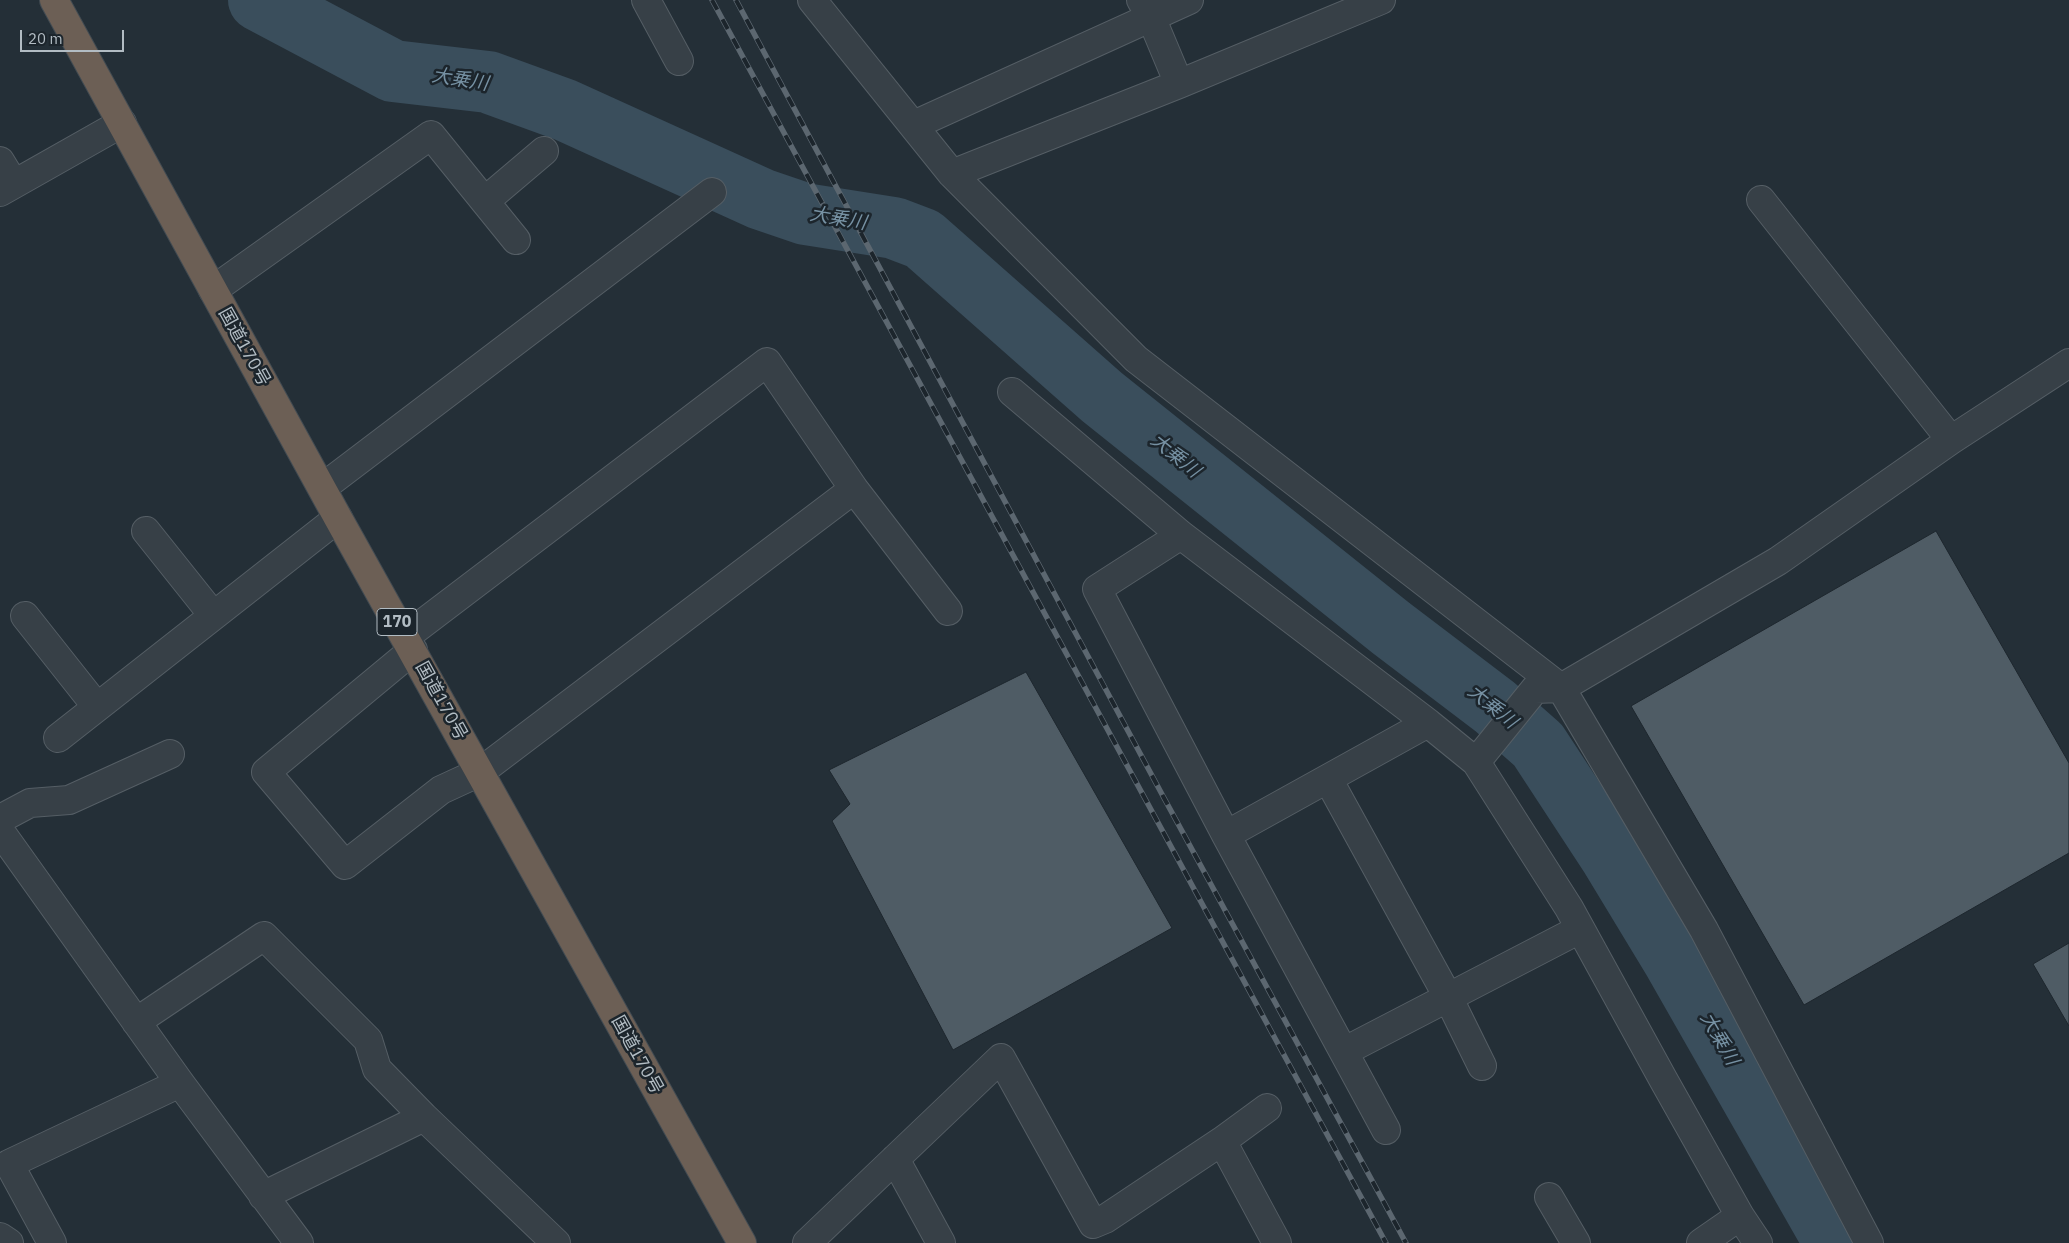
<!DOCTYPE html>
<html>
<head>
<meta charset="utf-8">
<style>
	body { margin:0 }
	#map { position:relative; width:2069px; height:1243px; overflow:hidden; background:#242f37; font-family:"IBM Plex Sans",sans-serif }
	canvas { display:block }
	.scale { position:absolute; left:20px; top:30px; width:104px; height:22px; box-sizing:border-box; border:2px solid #b2bcc3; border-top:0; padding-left:6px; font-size:15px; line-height:18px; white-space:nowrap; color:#b2bcc3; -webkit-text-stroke:4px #1c252c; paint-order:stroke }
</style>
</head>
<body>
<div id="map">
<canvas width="2069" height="1243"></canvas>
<div class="scale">20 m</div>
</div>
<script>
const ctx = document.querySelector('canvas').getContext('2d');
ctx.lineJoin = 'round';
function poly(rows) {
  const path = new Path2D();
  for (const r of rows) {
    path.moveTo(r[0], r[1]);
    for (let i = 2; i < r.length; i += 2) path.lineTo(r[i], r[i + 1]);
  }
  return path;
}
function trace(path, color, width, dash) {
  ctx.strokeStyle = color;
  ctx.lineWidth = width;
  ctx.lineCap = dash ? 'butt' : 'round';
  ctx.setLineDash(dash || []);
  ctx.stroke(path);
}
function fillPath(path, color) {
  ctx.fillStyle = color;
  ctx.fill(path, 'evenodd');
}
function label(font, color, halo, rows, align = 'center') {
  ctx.font = font + ' "IBM Plex Sans","Noto Sans JP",sans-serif';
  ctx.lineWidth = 5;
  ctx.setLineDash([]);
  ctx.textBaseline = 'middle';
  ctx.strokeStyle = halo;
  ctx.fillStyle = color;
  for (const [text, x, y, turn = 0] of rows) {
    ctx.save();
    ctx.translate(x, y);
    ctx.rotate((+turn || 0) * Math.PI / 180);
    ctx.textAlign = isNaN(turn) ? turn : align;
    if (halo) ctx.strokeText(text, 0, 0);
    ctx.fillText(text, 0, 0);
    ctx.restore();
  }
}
const river = poly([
	[259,0,393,71,488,82,565,110,761,199,805,214,894,228,923,239,1102,397,1391,628,1495,707,1538,745,1610,855,1673,959,1835,1243]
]);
const building = poly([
	[1936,531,2069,763,2069,853,1804,1005,1631,706,1936,531],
	[1026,672,1172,928,953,1050,832,821,850,804,829,770,1026,672],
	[2069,943,2069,1026,2033,964,2069,943]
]);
const minor = poly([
	[646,0,679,61],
	[812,0,952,174,1136,359,1561,688,1704,930,1869,1243],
	[1141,0,1151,17,1179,84],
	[914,125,1189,0],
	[0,161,14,184],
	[952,174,1179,84,1381,0],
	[0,192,122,123],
	[1761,200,1951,440],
	[485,201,544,151],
	[213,290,431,135,516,240],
	[1012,392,1181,535,1428,723,1476,762,1569,908,1663,1079,1740,1216,1758,1243],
	[322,488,712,192],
	[146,531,213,615],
	[1181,535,1097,589,1226,835,1386,1130],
	[25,616,97,707],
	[405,637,767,362,854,489,948,611],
	[413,650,266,772,345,865,441,790,480,772,854,489],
	[58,738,338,518],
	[1476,762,1535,689,1561,688,1778,561,1951,440,2069,363],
	[1328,779,1448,997,1482,1066],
	[0,819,30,803,69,800,170,754],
	[0,831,180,1083,299,1243],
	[1226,835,1428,723],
	[136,1022,264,936,368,1040,377,1069,424,1117,556,1243],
	[1345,1051,1580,929],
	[1222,1141,1267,1108],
	[895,1159,941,1243],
	[263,1196,424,1117],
	[1549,1197,1576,1243],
	[0,1237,9,1243],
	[52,1243,9,1164,180,1083],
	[807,1243,1001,1058,1093,1224,1105,1219,1222,1141,1277,1243],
	[1701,1243,1740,1216]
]);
const highway = poly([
	[54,0,338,518,742,1243]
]);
const rail = poly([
	[712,0,1386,1243],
	[736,0,1164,798,1406,1243]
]);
const shields = [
	[397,622,40]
];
const shieldNames = [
	["170",397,622]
];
const streetNames = [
	["国道170号",244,347,61],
	["国道170号",441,701,61],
	["国道170号",637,1055,61]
];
const waterNames = [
	["大乗川",460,80,9],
	["大乗川",838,219,10],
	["大乗川",1175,456,39],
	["大乗川",1492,707,39],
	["大乗川",1719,1039,60]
];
trace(river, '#3a4e5c', 62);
fillPath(building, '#4f5c65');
trace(building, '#1e272e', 1);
trace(minor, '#555e65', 30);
trace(highway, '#424b52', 30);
trace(minor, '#374047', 28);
trace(highway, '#6c5f55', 28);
trace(rail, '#5c6770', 5.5);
trace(rail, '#1c252c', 4, [11]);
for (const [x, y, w] of shields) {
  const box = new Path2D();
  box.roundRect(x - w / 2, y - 13.5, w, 27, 4);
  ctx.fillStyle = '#1c252c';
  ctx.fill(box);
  trace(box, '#b2bcc3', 1);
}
label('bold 16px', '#b2bcc3', null, shieldNames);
label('18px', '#b2bcc3', '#1c252c', streetNames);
label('italic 19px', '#7691a3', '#1c252c', waterNames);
</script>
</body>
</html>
